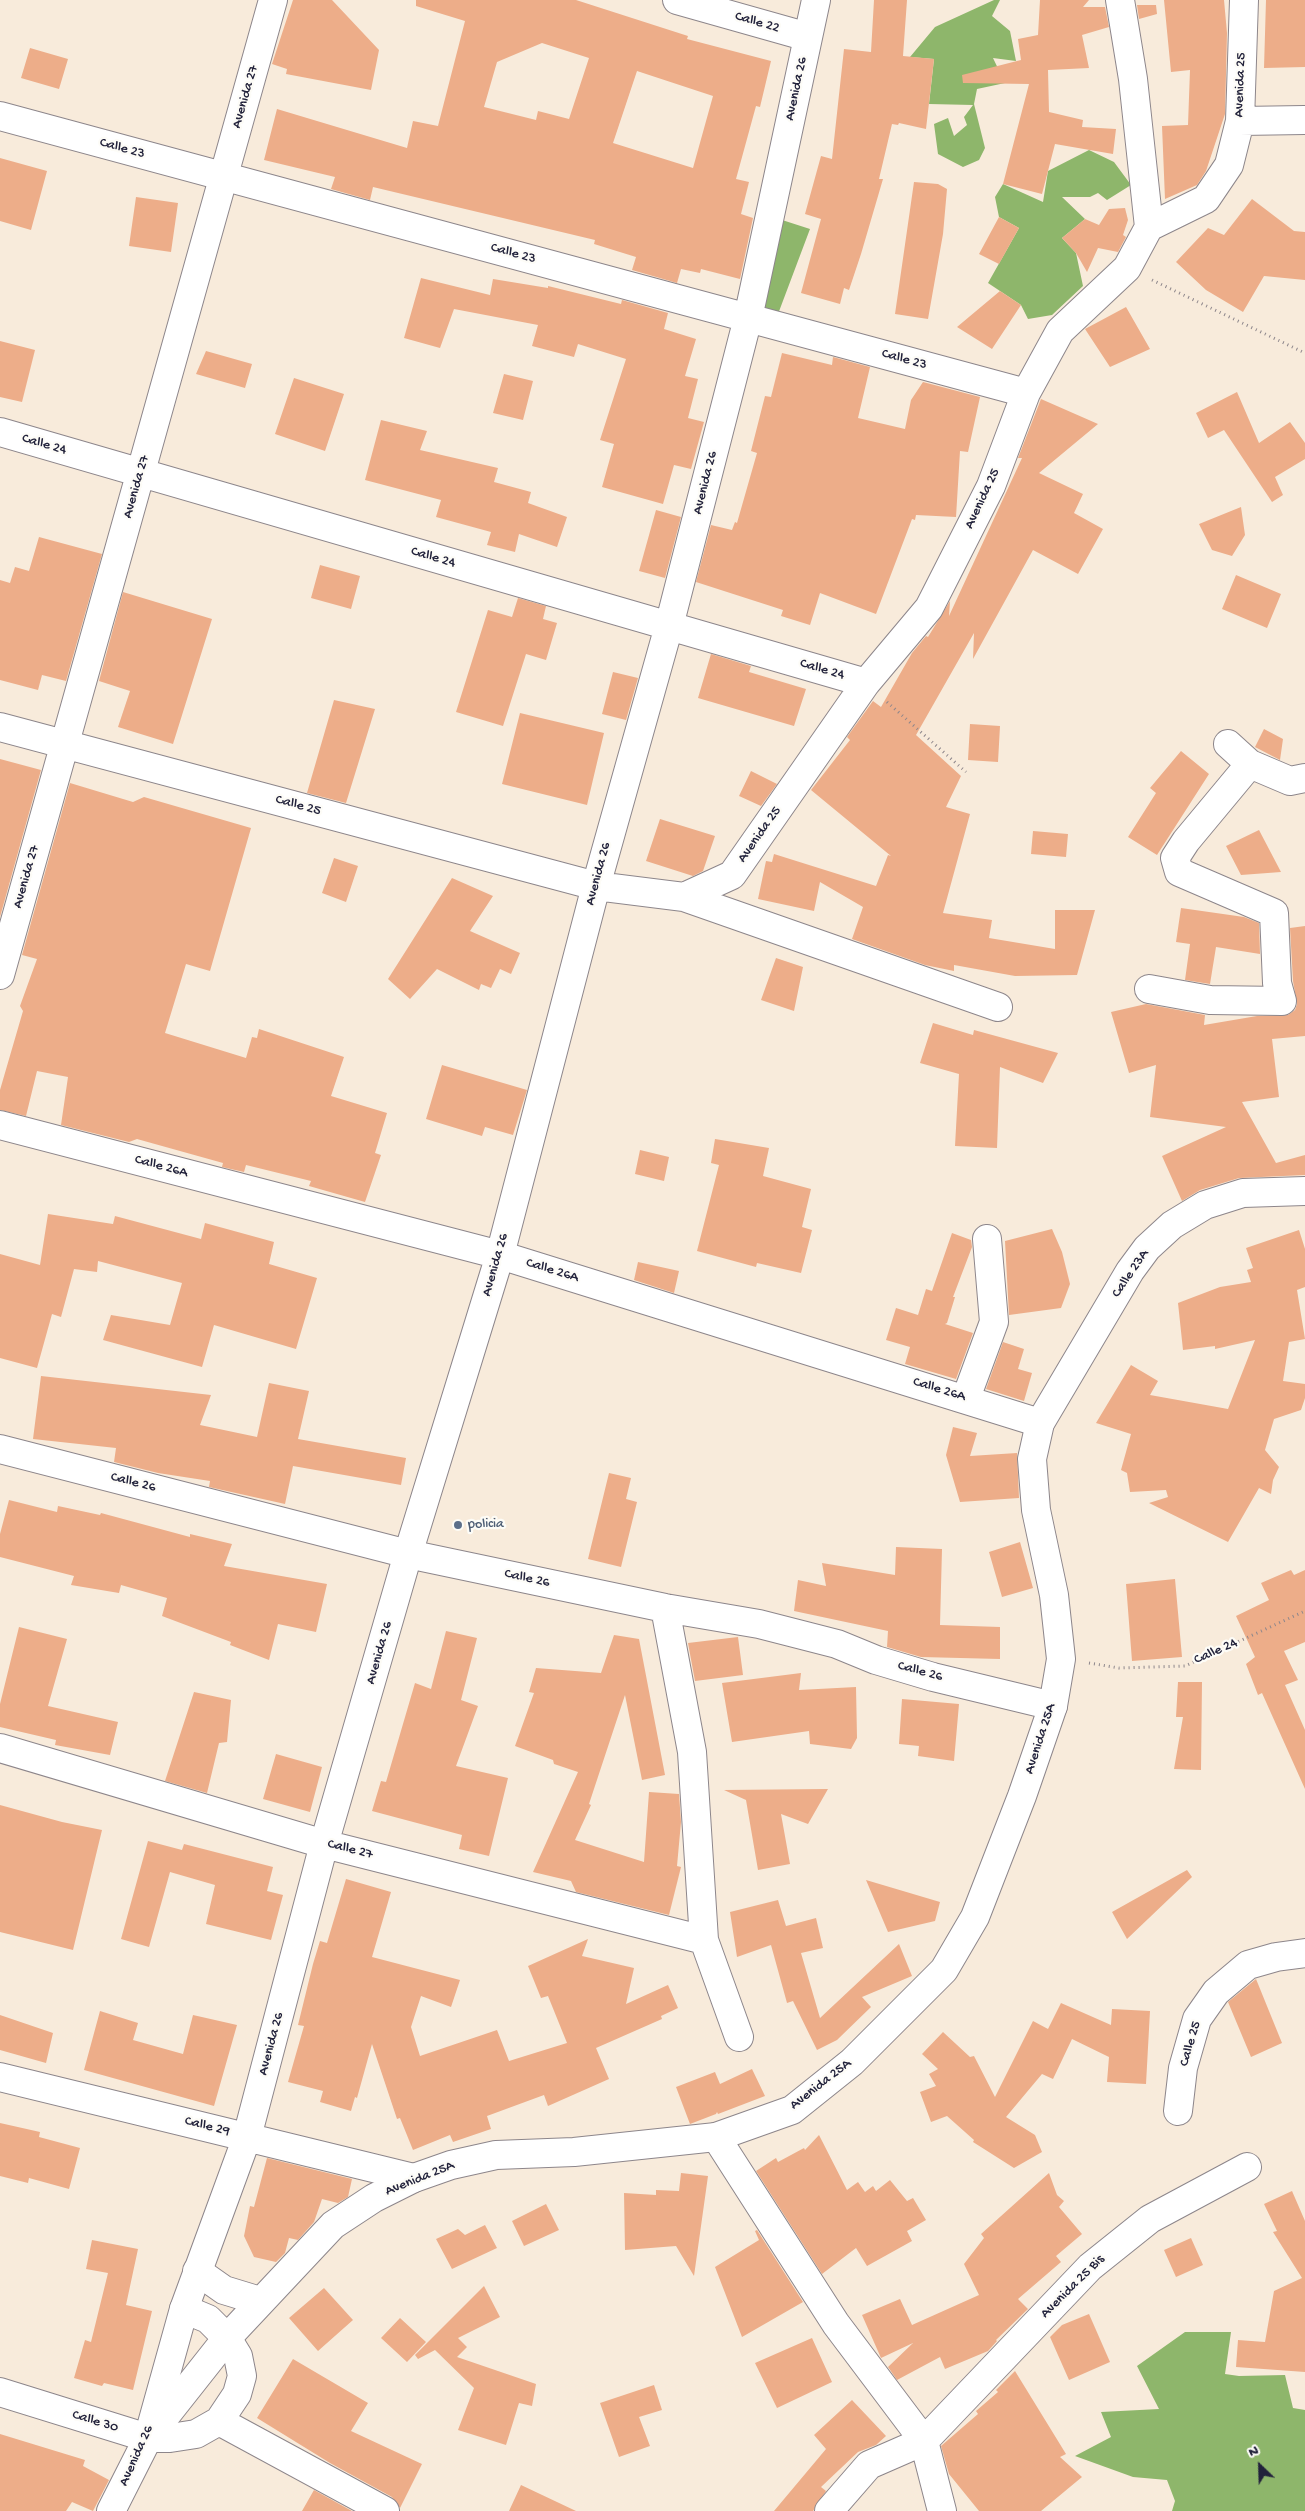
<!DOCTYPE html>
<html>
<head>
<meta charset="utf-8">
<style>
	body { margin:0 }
	#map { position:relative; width:1305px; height:2511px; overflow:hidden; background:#f8ebdb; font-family:"Gochi Hand",sans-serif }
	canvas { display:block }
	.north { position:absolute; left:1235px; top:2441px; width:50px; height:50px; -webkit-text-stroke:4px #fdfcf7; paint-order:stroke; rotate:336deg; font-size:14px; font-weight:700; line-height:20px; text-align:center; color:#22223b }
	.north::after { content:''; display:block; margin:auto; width:18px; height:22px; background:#22223b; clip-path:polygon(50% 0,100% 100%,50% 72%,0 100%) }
</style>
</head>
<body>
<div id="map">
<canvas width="1305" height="2511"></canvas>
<div class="north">N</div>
</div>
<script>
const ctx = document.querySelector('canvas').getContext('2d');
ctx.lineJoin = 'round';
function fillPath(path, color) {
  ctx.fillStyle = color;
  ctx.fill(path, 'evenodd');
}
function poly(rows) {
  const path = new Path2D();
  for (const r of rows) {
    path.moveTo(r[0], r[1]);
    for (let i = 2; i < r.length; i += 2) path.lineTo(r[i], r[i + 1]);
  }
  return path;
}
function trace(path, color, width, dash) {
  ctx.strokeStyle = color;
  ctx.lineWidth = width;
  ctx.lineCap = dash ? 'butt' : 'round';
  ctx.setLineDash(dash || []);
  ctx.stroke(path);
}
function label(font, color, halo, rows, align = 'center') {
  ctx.font = font + ' "Gochi Hand",sans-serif';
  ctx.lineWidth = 4.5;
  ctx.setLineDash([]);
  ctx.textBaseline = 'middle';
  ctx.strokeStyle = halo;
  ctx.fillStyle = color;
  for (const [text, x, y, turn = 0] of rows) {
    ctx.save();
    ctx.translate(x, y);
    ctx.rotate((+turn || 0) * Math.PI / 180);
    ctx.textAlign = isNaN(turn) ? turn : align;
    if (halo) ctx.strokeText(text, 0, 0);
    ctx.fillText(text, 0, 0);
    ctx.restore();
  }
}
const forest = poly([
	[994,0,1000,0,992,16,1010,31,1016,61,993,58,1005,83,977,89,974,104,985,148,979,160,963,167,938,154,934,124,948,118,954,136,967,125,964,117,973,105,929,104,934,59,910,57,935,27],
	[1089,150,1114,162,1131,185,1107,200,1098,193,1090,197,1062,197,1085,219,1062,238,1076,253,1083,286,1052,315,1028,319,1021,305,988,283,1019,228,999,217,995,197,1003,184,1043,202,1048,171],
	[779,219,810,229,775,322,748,318],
	[1185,2332,1231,2332,1225,2374,1239,2376,1285,2375,1293,2408,1305,2410,1305,2511,1172,2511,1175,2501,1167,2480,1133,2477,1075,2456,1111,2437,1101,2412,1159,2409,1137,2366]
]);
const building = poly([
	[293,0,332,0,379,50,371,90,286,74,287,69,272,64],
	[416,0,576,0,688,36,687,39,771,61,760,107,756,106,736,179,749,182,741,214,753,218,740,279,701,269,700,273,681,269,677,283,632,270,636,257,594,244,595,240,373,187,370,200,331,189,335,177,264,160,277,109,407,148,413,121,438,126,465,21,416,6],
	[542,43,589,58,569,119,538,111,536,120,484,107,497,62],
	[637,71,713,96,693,168,613,143],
	[874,0,907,0,903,56,934,59,926,129,899,123,898,125,892,124,879,179,883,179,861,254,849,290,844,288,840,304,801,293,821,219,805,214,821,156,832,159,844,49,871,52],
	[1040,0,1089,0,1083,7,1105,7,1109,27,1082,35,1089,68,1048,70,1049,112,1083,120,1082,127,1116,129,1113,154,1055,144,1042,194,1003,184,1029,84,963,83,962,75,1021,60,1018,39,1038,35],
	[1164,0,1224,0,1227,33,1225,114,1206,171,1197,185,1165,199,1162,126,1188,125,1190,70,1171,72],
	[1266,0,1305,0,1305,67,1264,68],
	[1137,5,1156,5,1157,14,1139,19],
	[30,48,68,59,59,89,21,78],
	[0,158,47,171,31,230,0,221],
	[914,182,938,184,947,189,943,234,928,319,895,314],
	[136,197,178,203,171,252,129,246],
	[1252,199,1294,231,1305,232,1305,280,1264,276,1243,312,1206,290,1176,262,1208,228,1224,235],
	[1125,208,1128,220,1123,235,1126,237,1118,252,1098,248,1087,272,1076,253,1062,238,1085,219,1099,225,1109,209],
	[999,217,1019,228,999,264,979,254],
	[421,278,490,295,493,279,548,288,548,286,621,304,622,300,668,313,664,329,696,339,685,376,698,379,688,418,704,422,691,469,674,465,663,504,602,487,614,444,600,440,626,359,578,344,574,357,532,346,538,325,454,309,440,348,404,338],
	[1000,291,1021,305,992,349,957,327],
	[1126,307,1150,349,1110,367,1085,329],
	[0,341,35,350,22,402,0,397],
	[206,351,252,364,245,388,196,374],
	[782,353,832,365,833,357,870,367,858,418,905,429,911,400,923,382,980,397,968,452,960,451,956,517,916,515,915,520,912,519,876,614,820,593,810,625,781,616,783,610,696,582,711,525,732,530,735,522,737,523,757,453,751,451,765,396,771,397],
	[504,374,533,381,523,420,493,413],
	[294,378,344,394,325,451,275,434],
	[1237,392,1259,443,1290,422,1305,443,1305,459,1275,477,1283,495,1272,502,1224,430,1208,438,1196,413],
	[1041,399,1098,424,1039,473,1083,494,1074,513,1103,529,1078,574,1033,550,973,659,974,633,916,735,961,776,946,807,970,814,943,913,992,920,989,938,1055,949,1055,910,1095,910,1077,975,1015,976,954,965,954,971,925,965,852,939,863,907,820,882,814,911,758,899,766,861,772,862,774,854,876,886,888,855,891,856,811,790,850,740,847,737,873,701,881,707,912,653,926,636,928,637,950,601,949,616,1022,458,1018,458],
	[381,420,427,431,420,450,498,468,494,482,531,492,528,503,567,517,557,547,519,534,515,552,487,545,491,532,436,517,441,500,365,480],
	[1241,507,1245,535,1232,556,1212,550,1199,524],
	[656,510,681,517,665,578,639,571],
	[39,537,102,554,66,681,42,675,38,690,0,680,0,580,10,583,15,567,29,571],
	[320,565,360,576,351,609,311,598],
	[1236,575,1281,594,1267,628,1222,609],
	[123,592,212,619,173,744,118,727,130,691,99,681],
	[518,598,546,606,543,619,557,623,546,660,526,654,503,726,456,712,488,610,512,617],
	[711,654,751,666,749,672,806,689,794,726,698,698],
	[613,672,638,678,626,720,602,714],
	[334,700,375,709,346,803,307,793],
	[520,713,604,733,587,805,502,784],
	[970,724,1000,726,998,762,968,760],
	[1264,729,1283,739,1280,760,1255,747],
	[1181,751,1209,774,1157,855,1128,837,1156,793,1150,788],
	[0,759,41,770,0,917],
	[751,771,777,784,761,806,739,796],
	[70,783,133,802,144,797,251,828,210,971,186,964,165,1033,246,1058,252,1037,257,1038,259,1029,344,1057,331,1096,387,1113,375,1153,381,1155,365,1202,309,1186,311,1181,246,1165,244,1172,222,1167,223,1163,137,1139,129,1142,61,1125,68,1077,37,1071,26,1116,0,1110,0,1090,23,1011,20,1006,37,959,22,955],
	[660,819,715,836,703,871,693,876,646,861],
	[1259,830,1281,872,1241,875,1226,846],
	[1033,831,1068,834,1066,857,1031,854],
	[334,858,358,866,346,902,322,893],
	[452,878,493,896,470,931,520,953,511,974,500,969,491,988,481,984,479,990,437,969,410,999,388,979],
	[1181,908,1244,917,1259,923,1260,954,1216,947,1210,984,1185,980,1190,944,1176,942],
	[1305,926,1305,1036,1272,1039,1279,1097,1242,1102,1276,1163,1305,1155,1305,1175,1239,1178,1200,1190,1182,1201,1162,1156,1226,1127,1150,1117,1156,1065,1129,1073,1111,1012,1146,1004,1205,1015,1204,1025,1257,1016,1288,1015,1295,1010,1297,1004,1293,981,1290,928],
	[776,958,803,967,794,1011,761,1000],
	[933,1023,973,1035,974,1030,1058,1053,1043,1083,1000,1067,997,1148,955,1146,959,1074,920,1063],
	[442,1065,527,1090,513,1135,485,1127,482,1136,426,1119],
	[715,1139,769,1148,763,1176,811,1189,802,1227,812,1230,801,1273,757,1263,756,1267,697,1251,719,1165,711,1163],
	[640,1150,669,1157,664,1181,635,1174],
	[48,1214,113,1224,115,1216,201,1239,205,1223,274,1242,269,1264,317,1278,296,1349,214,1325,202,1367,103,1340,111,1315,170,1325,182,1283,98,1261,97,1272,74,1269,61,1317,52,1314,37,1368,0,1358,0,1254,40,1265],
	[1052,1229,1062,1252,1070,1284,1061,1308,1009,1315,1005,1241],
	[1299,1230,1305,1249,1305,1287,1297,1290,1305,1339,1289,1342,1283,1381,1305,1384,1305,1398,1301,1410,1274,1419,1265,1450,1279,1467,1273,1480,1271,1494,1259,1488,1228,1542,1149,1503,1168,1497,1166,1490,1130,1492,1127,1473,1121,1470,1131,1434,1096,1423,1131,1365,1158,1381,1150,1395,1228,1409,1255,1340,1215,1349,1215,1346,1183,1350,1178,1303,1220,1287,1251,1282,1247,1270,1253,1268,1246,1248],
	[952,1233,971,1240,972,1247,953,1297,955,1297,947,1323,945,1324,973,1333,956,1379,905,1364,910,1347,886,1340,896,1308,918,1315,926,1289,932,1291],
	[638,1262,679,1271,674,1293,634,1280],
	[1003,1342,1024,1349,1018,1369,1032,1373,1024,1401,986,1389],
	[41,1376,211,1395,200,1425,257,1437,269,1383,309,1391,298,1439,406,1458,401,1485,293,1466,285,1504,209,1487,210,1481,158,1473,114,1462,116,1448,33,1439],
	[953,1427,977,1433,970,1456,1017,1453,1019,1498,960,1502,946,1455],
	[609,1473,631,1478,626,1499,637,1502,621,1567,588,1559],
	[9,1500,57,1512,58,1506,100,1515,101,1513,190,1537,190,1534,232,1544,224,1566,327,1584,316,1632,278,1624,269,1660,230,1645,231,1642,162,1616,167,1598,121,1585,119,1593,71,1585,74,1576,0,1557,0,1534],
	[1020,1542,1033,1588,1002,1597,989,1552],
	[896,1547,942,1549,940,1625,1000,1627,1000,1659,921,1657,887,1647,888,1631,794,1611,798,1580,826,1586,822,1563,895,1575],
	[1291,1570,1294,1575,1305,1570,1305,1642,1284,1651,1298,1680,1285,1685,1305,1730,1305,1789,1262,1693,1258,1695,1246,1664,1255,1657,1236,1616,1269,1600,1261,1583],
	[1175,1579,1182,1657,1132,1661,1126,1584],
	[19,1627,67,1639,48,1706,118,1722,110,1755,55,1745,56,1740,0,1727,0,1704],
	[446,1631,477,1638,461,1700,478,1706,456,1766,508,1778,489,1856,459,1849,462,1835,372,1811,381,1781,386,1782,415,1683,431,1689],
	[614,1635,639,1639,665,1775,642,1780,625,1695,589,1804,591,1805,575,1840,644,1862,649,1792,679,1794,681,1822,677,1866,681,1867,669,1915,576,1892,571,1881,533,1872,578,1772,554,1764,553,1760,515,1746,534,1693,529,1692,536,1668,601,1673],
	[738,1637,743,1675,695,1681,688,1643],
	[801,1673,799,1690,856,1687,857,1738,851,1749,810,1744,809,1731,732,1742,722,1683],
	[1178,1682,1202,1682,1201,1770,1174,1769,1183,1717,1176,1717],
	[194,1692,231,1700,227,1742,219,1743,207,1793,165,1781],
	[902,1699,959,1704,954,1761,918,1756,919,1746,899,1744],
	[276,1754,322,1767,310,1812,263,1799],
	[828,1789,808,1824,781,1814,790,1864,758,1870,746,1800,724,1790],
	[0,1805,62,1822,102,1830,73,1950,0,1932],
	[148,1841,182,1850,184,1844,273,1867,267,1891,283,1895,271,1940,206,1924,215,1885,170,1872,149,1947,121,1939],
	[1187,1870,1192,1877,1127,1939,1112,1912],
	[346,1879,391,1892,372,1957,460,1980,451,2007,421,1996,411,2027,420,2056,497,2030,509,2061,567,2043,548,1996,541,1998,528,1966,588,1939,582,1956,634,1968,626,2004,668,1985,678,2008,661,2016,662,2019,596,2048,609,2079,548,2106,544,2095,487,2116,491,2129,453,2142,450,2135,413,2150,400,2118,397,2119,372,2044,357,2098,355,2097,351,2111,320,2102,323,2091,288,2082,304,2026,298,2025,313,1964,320,1941,327,1943],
	[866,1880,940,1902,935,1921,888,1932],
	[778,1900,786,1926,816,1918,823,1948,801,1953,820,2018,899,1944,912,1976,862,1997,871,2007,837,2040,817,2050,793,2001,787,2003,771,1945,737,1957,730,1912],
	[1256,1979,1282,2043,1251,2057,1228,2002],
	[1061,2003,1111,2025,1112,2009,1150,2011,1146,2084,1107,2082,1109,2057,1072,2039,1053,2079,1042,2074,1006,2117,1035,2135,1042,2152,1014,2168,973,2142,974,2140,947,2116,931,2122,920,2092,936,2086,929,2074,938,2069,922,2054,943,2032,970,2057,974,2056,995,2097,1033,2021,1048,2029],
	[100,2011,138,2023,133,2040,183,2054,193,2015,237,2025,214,2106,84,2070],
	[0,2015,53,2033,46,2063,0,2050],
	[752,2069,765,2096,718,2114,717,2112,716,2114,690,2124,676,2087,715,2072,720,2084],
	[0,2123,40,2132,39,2137,80,2148,69,2189,29,2178,28,2183,0,2176],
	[819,2135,847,2190,858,2182,865,2192,873,2186,876,2191,890,2180,907,2201,913,2198,926,2220,907,2231,912,2241,867,2266,856,2248,822,2274,756,2171,776,2158,778,2162,804,2148,805,2150],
	[267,2158,352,2179,348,2197,338,2203,322,2199,314,2222,298,2240,289,2238,285,2253,276,2262,254,2257,244,2236,250,2206,254,2207],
	[681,2173,708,2176,694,2276,676,2246,625,2250,624,2193,656,2195,656,2190,679,2191],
	[1049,2173,1057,2195,1064,2201,1059,2207,1082,2234,1056,2256,1061,2262,1018,2299,1028,2309,996,2340,997,2341,988,2351,945,2369,940,2357,897,2380,888,2367,913,2343,881,2358,862,2315,900,2299,912,2325,979,2295,964,2264,984,2238,981,2234],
	[1292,2191,1305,2221,1305,2372,1236,2367,1238,2340,1265,2342,1274,2291,1302,2278,1273,2232,1277,2231,1264,2204],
	[546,2204,559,2230,524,2246,512,2221],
	[485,2225,497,2248,452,2269,436,2239,458,2229,465,2235],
	[757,2230,803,2302,742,2337,715,2267,759,2240,755,2231],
	[1191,2238,1203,2265,1176,2277,1164,2250],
	[92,2240,138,2249,126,2305,152,2311,133,2390,104,2383,102,2386,74,2378,85,2340,91,2342,108,2273,86,2269],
	[484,2286,500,2317,458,2338,467,2347,457,2357,536,2384,532,2406,519,2403,506,2445,458,2430,474,2388,435,2350,418,2359,415,2355],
	[324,2288,353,2320,318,2351,289,2318],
	[1089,2314,1110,2362,1069,2380,1050,2337,1062,2325],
	[400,2318,426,2342,407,2362,381,2338],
	[812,2338,832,2382,777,2408,755,2363],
	[293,2359,368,2403,351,2431,422,2464,400,2508,392,2497,330,2463,257,2418],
	[1015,2371,1066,2454,1060,2457,1082,2477,1041,2511,979,2511,949,2474,941,2446,978,2414,976,2411,998,2392,996,2390],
	[654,2385,662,2410,639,2417,650,2446,619,2457,600,2403],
	[852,2400,886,2436,876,2445,858,2452,821,2487,826,2491,813,2511,774,2511,826,2449,814,2435],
	[0,2434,85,2460,83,2466,109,2480,93,2511,72,2502,66,2511,0,2511],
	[521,2485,576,2511,509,2511],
	[314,2490,352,2511,302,2511]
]);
const path = poly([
	[1152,280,1305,353],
	[887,702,966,772],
	[1089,1663,1119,1668,1185,1666,1305,1611]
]);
const minor = poly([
	[677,0,808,37],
	[1120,0,1133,79,1149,227],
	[0,116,1026,393],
	[1240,121,1305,120],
	[0,432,866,683],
	[0,727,596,886,684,897,732,875,866,683,929,608,991,486,1026,393,1060,331,1127,268,1149,227,1206,199,1229,165,1240,121,1244,0],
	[1228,744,1250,764,1290,781,1305,778],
	[684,897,998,1007],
	[0,975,273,0],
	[1149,989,1210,1000,1282,1001,1277,983,1274,913,1179,872,1175,858,1186,841,1250,764],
	[0,1125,500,1255,1040,1423],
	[966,1398,994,1322,987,1239],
	[0,1449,408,1554,665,1608,759,1624,837,1644,876,1660,933,1677,1053,1706],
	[665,1608,692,1752,704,1940,739,2037],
	[0,1748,324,1844,704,1940],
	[0,2077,414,2178],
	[1178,2111,1183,2068,1197,2019,1216,1992,1248,1965,1276,1957,1305,1953],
	[716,2137,836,2324,924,2441,942,2511],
	[0,2392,148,2438,170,2438,196,2434,219,2421,237,2394,242,2376,238,2356,227,2338],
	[219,2421,385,2511],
	[148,2438,184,2309,247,2137,324,1844,408,1554,500,1255,596,886,669,626,748,318,816,0],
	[829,2511,869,2465,924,2441,1090,2267,1150,2219,1247,2167]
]);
const major = poly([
	[197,2271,224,2290,260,2301],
	[184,2309,208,2319,227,2338],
	[111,2511,148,2438,227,2338,333,2225,374,2198,414,2178,451,2165,496,2155,574,2152,716,2137,792,2110,852,2062,944,1970,975,1917,1022,1796,1053,1706,1061,1659,1054,1595,1036,1510,1032,1459,1040,1423,1130,1271,1147,1248,1172,1225,1205,1205,1243,1193,1305,1191]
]);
const markers = [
	[458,1525,5,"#5c6f8a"]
];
const streetNames = [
	["Calle 22",757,23,16],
	["Avenida 25",1241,85,-88],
	["Avenida 26",797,89,-78],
	["Avenida 27",246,97,-74],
	["Calle 23",122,149,15],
	["Calle 23",513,254,15],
	["Calle 23",904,360,15],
	["Calle 24",44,445,16],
	["Avenida 26",706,483,-76],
	["Avenida 27",137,487,-74],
	["Avenida 25",983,499,-65],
	["Calle 24",433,558,16],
	["Calle 24",822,670,16],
	["Calle 25",298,806,15],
	["Avenida 25",760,835,-55],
	["Avenida 26",599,874,-75],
	["Avenida 27",27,877,-74],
	["Calle 26A",161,1167,15],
	["Avenida 26",496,1265,-74],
	["Calle 26A",552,1271,17],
	["Calle 23A",1131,1274,-56],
	["Calle 26A",939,1390,17],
	["Calle 26",133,1483,14],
	["Calle 26",527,1579,12],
	["Calle 24",1216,1652,-24],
	["Avenida 26",380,1653,-74],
	["Calle 26",920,1672,15],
	["Avenida 25A",1041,1739,-72],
	["Calle 27",350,1850,14],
	["Avenida 26",272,2044,-75],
	["Calle 25",1191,2044,-74],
	["Avenida 25A",821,2085,-38],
	["Calle 29",207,2127,14],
	["Avenida 25A",420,2179,-22],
	["Avenida 25 Bis",1073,2287,-45],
	["Calle 30",95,2422,17],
	["Avenida 26",137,2456,-66]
];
const serviceNames = [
	["policia",468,1525]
];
fillPath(forest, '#8eb66b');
fillPath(building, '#edad89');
trace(minor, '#8d868b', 30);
trace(major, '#8d868b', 30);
trace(path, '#8d868b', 3, [1, 4]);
trace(minor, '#fff', 28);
trace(major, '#fff', 28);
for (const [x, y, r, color] of markers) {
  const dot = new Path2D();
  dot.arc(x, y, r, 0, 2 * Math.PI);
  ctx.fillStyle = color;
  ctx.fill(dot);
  trace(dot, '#fdfcf7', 2);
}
label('14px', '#22223b', '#fdfcf7', streetNames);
label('14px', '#4e5e75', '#fdfcf7', serviceNames, 'left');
</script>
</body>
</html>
